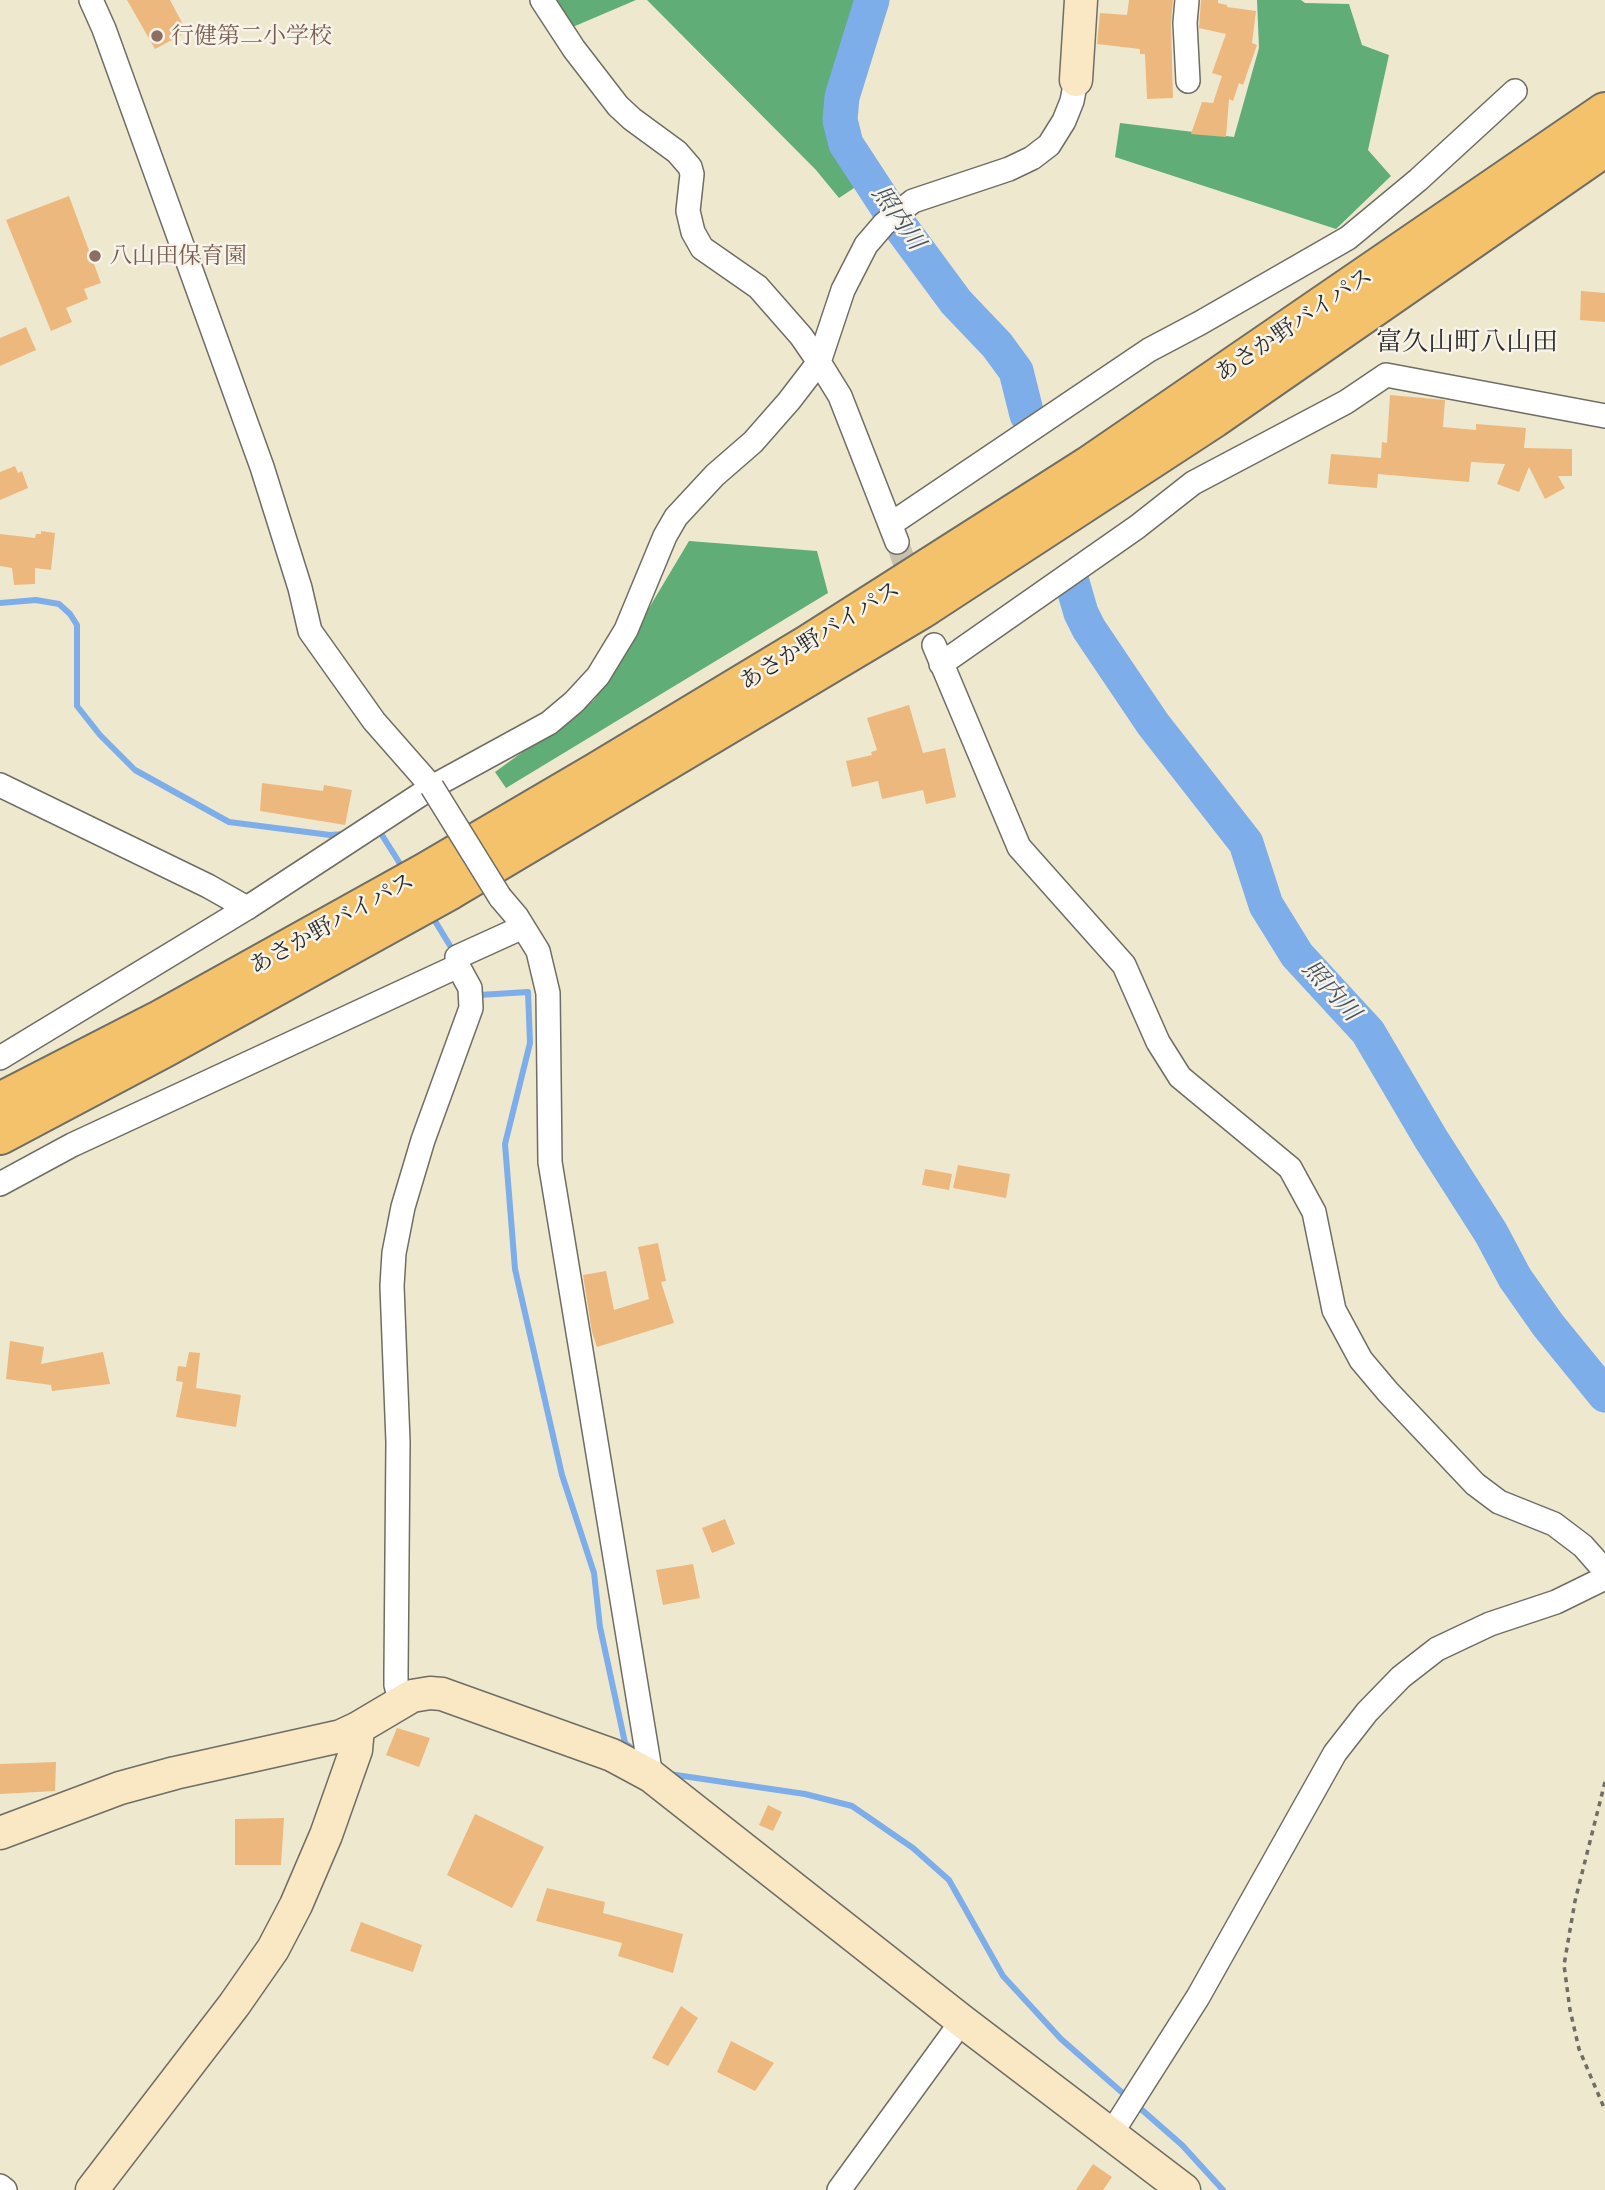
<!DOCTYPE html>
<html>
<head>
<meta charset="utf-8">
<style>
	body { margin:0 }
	canvas { display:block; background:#eee8cf }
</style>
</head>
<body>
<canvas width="1605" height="2190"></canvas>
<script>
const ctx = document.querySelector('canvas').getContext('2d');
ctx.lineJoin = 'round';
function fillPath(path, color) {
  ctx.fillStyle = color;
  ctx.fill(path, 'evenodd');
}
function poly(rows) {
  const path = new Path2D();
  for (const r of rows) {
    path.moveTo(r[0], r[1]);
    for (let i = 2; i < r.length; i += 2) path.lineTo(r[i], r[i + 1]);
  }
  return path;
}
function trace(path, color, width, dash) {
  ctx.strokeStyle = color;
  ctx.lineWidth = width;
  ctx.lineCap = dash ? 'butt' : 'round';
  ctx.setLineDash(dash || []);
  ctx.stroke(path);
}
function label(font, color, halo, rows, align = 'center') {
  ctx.font = font + ' "Libre Caslon Text","Noto Serif JP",serif';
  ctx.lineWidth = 5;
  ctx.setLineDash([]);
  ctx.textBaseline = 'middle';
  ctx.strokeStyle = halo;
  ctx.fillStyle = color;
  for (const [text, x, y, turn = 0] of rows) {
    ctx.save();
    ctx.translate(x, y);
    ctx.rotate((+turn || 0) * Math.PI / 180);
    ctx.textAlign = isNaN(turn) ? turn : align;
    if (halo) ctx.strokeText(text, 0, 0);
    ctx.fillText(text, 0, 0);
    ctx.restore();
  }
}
const forest = poly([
	[552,0,636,0,568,29],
	[647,0,866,0,847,113,869,178,839,198,816,170],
	[1257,0,1301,0,1305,3,1349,4,1362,45,1389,55,1368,150,1391,176,1336,229,1115,157,1120,123,1234,137,1259,48],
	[689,541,817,551,828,593,506,788,495,772,594,700]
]);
const stream = poly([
	[0,603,36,600,59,604,70,614,77,625,77,706,100,735,135,770,229,822,330,835,345,834],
	[377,832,380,832,404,870],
	[432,916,455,954],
	[477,991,479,995,528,992,530,1043,505,1144,515,1269,562,1475,594,1573,600,1627,625,1743,634,1750],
	[669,1774,805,1794,852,1806,913,1848,949,1880,1003,1976,1061,2039,1182,2145,1223,2190]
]);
const river = poly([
	[872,0,842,97,840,120,846,144,897,222,956,302,997,345,1016,371,1027,415],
	[1072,582,1081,613,1089,629,1153,724,1246,843,1266,905,1297,955,1368,1032,1431,1139,1491,1233,1515,1278,1548,1325,1605,1395]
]);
const building = poly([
	[127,0,170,0,187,32,155,49],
	[1129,0,1173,0,1171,24,1173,98,1147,99,1145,54,1140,54,1140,49,1097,44,1100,13,1127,15],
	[1201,0,1218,0,1218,3,1227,5,1227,7,1256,11,1252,43,1257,45,1243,85,1239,83,1233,101,1229,99,1226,137,1191,134,1202,102,1213,103,1222,76,1212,73,1226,34,1199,28],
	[69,196,101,283,84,289,88,299,66,308,72,322,51,331,6,220],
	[1581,291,1605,293,1605,322,1580,320],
	[26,327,36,350,0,366,0,338],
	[1390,395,1445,400,1443,427,1476,430,1476,424,1526,428,1524,448,1572,449,1572,476,1558,476,1565,488,1545,499,1529,467,1519,492,1497,484,1505,464,1471,462,1469,482,1378,474,1377,488,1328,484,1331,454,1381,458,1382,442,1387,443],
	[15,466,18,473,22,471,28,488,0,500,0,472],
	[41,531,55,533,51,570,35,568,35,584,14,585,12,568,0,566,0,534,35,538,36,534,41,534],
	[909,705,923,753,945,748,956,797,926,804,923,790,882,799,878,781,852,787,846,761,872,755,871,752,877,750,867,718],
	[262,783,323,791,324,785,352,790,345,825,260,811],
	[958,1165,1010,1174,1006,1198,953,1188],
	[925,1169,952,1174,949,1190,922,1185],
	[658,1243,666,1281,661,1282,674,1323,597,1347,592,1332,583,1275,606,1271,614,1310,649,1299,638,1247],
	[10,1341,44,1347,41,1364,103,1352,110,1384,52,1391,51,1385,6,1379],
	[189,1352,200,1353,196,1388,241,1395,236,1427,176,1417,183,1382,176,1381,178,1366,186,1367],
	[725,1519,735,1544,712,1553,702,1528],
	[693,1564,700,1598,663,1605,656,1570],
	[397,1728,430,1738,419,1767,386,1755],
	[56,1762,55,1791,0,1794,0,1764],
	[768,1805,782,1812,773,1831,759,1825],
	[475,1814,544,1847,512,1908,447,1875],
	[284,1818,281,1865,235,1865,235,1819],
	[547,1888,605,1902,603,1913,683,1934,673,1973,618,1956,622,1943,536,1921],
	[361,1922,422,1945,413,1972,350,1951],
	[681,2006,698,2018,668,2066,652,2058],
	[731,2041,774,2063,755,2091,717,2072],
	[1093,2164,1112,2177,1103,2190,1076,2190]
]);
const streetTunnel = poly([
	[897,542,934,645]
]);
const path = poly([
	[1605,1782,1575,1901,1564,1965,1570,2010,1579,2049,1605,2110]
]);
const street = poly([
	[91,0,104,29,262,467,300,588,310,631,374,721,432,787],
	[542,0,574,49,618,106,632,119,677,152,690,167,692,174,688,211,693,232,702,248,758,287,801,336,819,362,840,396,897,542],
	[1187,0,1185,23,1188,81],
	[891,524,1149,350,1200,323,1348,238,1418,180,1515,91],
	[934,645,1019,847,1124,965,1158,1042,1180,1077,1290,1168,1314,1212,1334,1310,1361,1360,1388,1392,1475,1484,1499,1502,1554,1524,1583,1546,1605,1571],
	[941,664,1137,527,1193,483,1346,402,1386,375,1605,416],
	[0,785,208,886,247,908],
	[500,897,517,917,538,951,548,993,550,1162,651,1776],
	[0,1058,247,908,432,787,549,723,574,702,598,676,626,630,665,536,676,517,715,475,753,442,789,401,819,362,843,290,866,245,884,224,913,201,1009,169,1032,158,1049,145,1064,121,1072,101,1076,80],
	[0,1184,72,1145,458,966,457,957,523,927],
	[401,1702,396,1685,396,1672,398,1442,392,1286,394,1253,403,1207,423,1140,471,1008,470,988,458,966],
	[1111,2134,1198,1997,1335,1753,1367,1712,1401,1677,1437,1649,1490,1624,1556,1602,1605,1578],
	[0,2186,5,2190],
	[839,2190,962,2021]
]);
const secondary = poly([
	[1076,80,1081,0],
	[0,1833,120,1788,175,1773,341,1736,358,1728,412,1696,430,1693,442,1694,612,1755,651,1776,962,2021,1184,2190],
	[92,2190,234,2005,273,1949,296,1905,326,1835,356,1750,358,1728]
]);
const highway = poly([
	[0,1102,158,1021,426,872,597,772,809,644,1090,465,1605,112],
	[0,1135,164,1048,450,890,920,610,1214,418,1605,147]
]);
const streetBridge = poly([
	[432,787,500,897]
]);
const markers = [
	[157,36,7,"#8d6e63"],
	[95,256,7,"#8d6e63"]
];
const educationNames = [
	["行健第二小学校",171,36],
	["八山田保育園",109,256]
];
const streetNames = [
	["あさか野バイパス",1294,325,-34],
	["あさか野バイパス",820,636,-32],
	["あさか野バイパス",332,924,-29]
];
const waterNames = [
	["照内川",898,218,55],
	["照内川",1331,991,48]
];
const quarterNames = [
	["富久山町八山田",1467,342]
];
fillPath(forest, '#60ad78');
trace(stream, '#7eaee9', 6);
trace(river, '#7eaee9', 35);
fillPath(building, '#edb87e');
trace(streetTunnel, '#c7c2ae', 23, [23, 11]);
trace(street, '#6f6d64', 26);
trace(secondary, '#6f6d64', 35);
trace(highway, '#6f6d64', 42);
trace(path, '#6f6d64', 3.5, [5, 5]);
trace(street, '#fff', 23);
trace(secondary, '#fae7c3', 32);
trace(highway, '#f3c26a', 38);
trace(streetBridge, '#6f6d64', 26, []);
trace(streetBridge, '#fff', 23);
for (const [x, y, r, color] of markers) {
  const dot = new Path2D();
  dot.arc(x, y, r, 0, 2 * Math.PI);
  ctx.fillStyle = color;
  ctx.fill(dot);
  trace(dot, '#f7f3e8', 2.5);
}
label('23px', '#785e54', '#f7f3e8', educationNames, 'left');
label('23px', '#2b2b2b', '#f7f3e8', streetNames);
label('italic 24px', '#445264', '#f7f3e8', waterNames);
label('26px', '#2b2b2b', '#f7f3e8', quarterNames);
</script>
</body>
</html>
